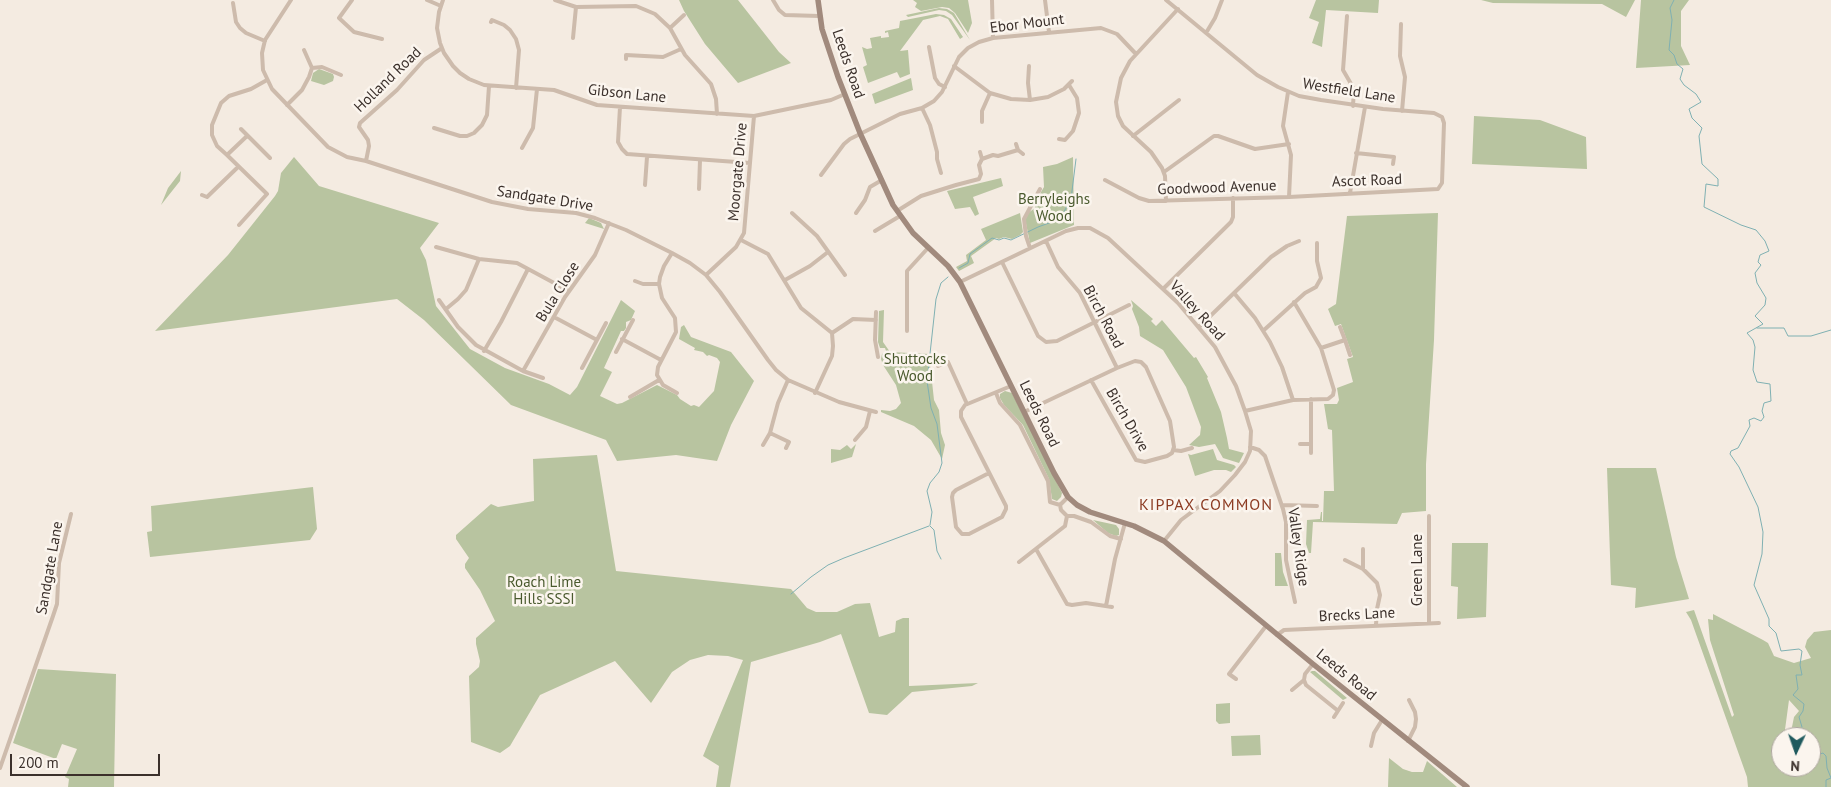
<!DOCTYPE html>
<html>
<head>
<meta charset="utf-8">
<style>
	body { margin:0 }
	#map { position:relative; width:1831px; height:787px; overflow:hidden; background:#f4ebe1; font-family:"PT Sans",sans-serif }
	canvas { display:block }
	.north { position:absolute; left:1771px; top:727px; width:50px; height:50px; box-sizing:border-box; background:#fbf5ee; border:1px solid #aea6a0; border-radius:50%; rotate:183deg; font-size:14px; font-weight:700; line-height:20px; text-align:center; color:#3b302b }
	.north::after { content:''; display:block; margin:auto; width:18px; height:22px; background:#1f5a5e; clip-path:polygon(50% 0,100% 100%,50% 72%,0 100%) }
	.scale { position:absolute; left:10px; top:754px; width:150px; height:22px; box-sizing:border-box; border:2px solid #3b302b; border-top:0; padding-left:6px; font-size:15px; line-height:18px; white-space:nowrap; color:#3b302b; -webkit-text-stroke:4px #fbf5ee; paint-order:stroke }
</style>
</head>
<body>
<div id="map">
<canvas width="1831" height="787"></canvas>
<div class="north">N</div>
<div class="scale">200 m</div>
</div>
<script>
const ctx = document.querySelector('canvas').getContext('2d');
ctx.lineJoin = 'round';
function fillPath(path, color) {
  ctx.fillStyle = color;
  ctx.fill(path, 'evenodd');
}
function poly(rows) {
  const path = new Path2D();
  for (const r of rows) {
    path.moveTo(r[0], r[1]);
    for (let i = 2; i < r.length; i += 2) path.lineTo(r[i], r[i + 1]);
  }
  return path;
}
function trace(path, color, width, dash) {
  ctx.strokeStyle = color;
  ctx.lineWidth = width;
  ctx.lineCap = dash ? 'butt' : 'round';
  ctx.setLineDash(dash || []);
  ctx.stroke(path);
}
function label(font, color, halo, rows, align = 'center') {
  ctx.font = font + ' "PT Sans",sans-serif';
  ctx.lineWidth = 5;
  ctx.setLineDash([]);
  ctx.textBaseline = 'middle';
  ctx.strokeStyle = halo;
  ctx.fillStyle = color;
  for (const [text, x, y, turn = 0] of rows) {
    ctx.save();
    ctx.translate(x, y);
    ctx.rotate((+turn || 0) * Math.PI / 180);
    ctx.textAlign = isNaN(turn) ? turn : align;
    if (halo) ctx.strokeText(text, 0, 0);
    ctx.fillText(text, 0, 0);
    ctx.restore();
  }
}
const green = poly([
	[679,0,738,0,779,52,791,63,738,83,705,44,684,11],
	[913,0,968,0,972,23,968,33,955,13,949,8,942,7,921,11,915,7,917,3],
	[1316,0,1379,0,1378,13,1326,10,1322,47,1312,43,1319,22,1309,18],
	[1481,0,1635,0,1626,17,1602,4,1493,3],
	[1641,0,1689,0,1681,11,1681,46,1690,65,1636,68],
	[939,8,947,9,954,13,970,40,952,15,946,11,939,10,908,17,906,15],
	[936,14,944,15,951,19,963,37,960,39,948,19,940,16,923,20,900,51,908,50,910,74,900,78,897,72,868,83,863,67,867,65,862,47,867,49,872,48,870,38,881,36,881,38,889,37,888,32,885,33,885,31,899,28,900,21],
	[319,69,333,74,334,77,333,81,324,85,311,81,313,73],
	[911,78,913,90,875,104,872,94],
	[1474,116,1540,120,1586,137,1587,169,1472,164],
	[294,157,319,186,439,223,420,248,426,260,436,306,470,349,505,368,549,384,570,395,577,387,621,300,635,311,631,320,626,322,626,328,624,331,621,331,604,368,612,372,600,396,617,404,622,403,657,385,677,395,680,399,691,406,694,405,699,407,714,391,720,362,717,358,709,355,707,356,703,352,694,350,695,348,679,339,681,327,684,325,691,337,731,352,754,381,731,425,717,461,676,455,617,461,606,440,511,405,424,320,397,299,155,331,228,255,275,196,278,191,281,173],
	[1073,157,1074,225,1030,243,1025,219,1028,213,1035,208,1035,202,1044,187,1043,167,1057,164],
	[181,171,180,181,161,205,168,188],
	[1001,178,1003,186,973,197,979,214,975,216,970,207,955,209,947,191],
	[1020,213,1023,232,1020,235,1012,239,1004,237,999,239,996,238,971,256,974,263,959,271,956,267,967,261,966,255,986,240,981,229],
	[1438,213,1434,340,1426,464,1426,511,1402,513,1397,524,1313,522,1311,553,1309,553,1306,544,1307,520,1320,519,1321,512,1322,512,1322,521,1323,521,1324,491,1334,491,1332,430,1328,429,1324,404,1337,404,1339,400,1337,388,1353,382,1347,359,1353,357,1341,324,1335,326,1328,309,1336,304,1347,216],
	[589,218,601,223,604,229,585,223],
	[1131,300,1153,319,1151,321,1156,326,1162,320,1194,358,1196,357,1208,377,1207,378,1221,412,1227,438,1229,449,1244,453,1239,463,1223,458,1215,444,1199,447,1189,445,1200,435,1201,427,1186,387,1163,350,1140,336,1139,327,1132,309,1133,306],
	[884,310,883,342,890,352,929,354,934,400,939,410,941,433,945,445,942,459,931,440,914,426,881,412,881,410,890,411,896,409,901,403,896,385,883,365,881,359,882,354,886,351,885,348,880,348,878,342,879,311],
	[1005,391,1012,393,1062,493,1061,497,1057,501,1052,499,1049,479,1023,425,1004,405,1000,398,1000,394],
	[856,444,852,457,831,463,831,449,840,450,847,445,851,449],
	[1213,449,1217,460,1234,465,1236,467,1231,472,1226,470,1214,470,1195,476,1188,454,1191,455],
	[597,455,616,571,791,589,807,608,816,612,837,612,855,604,870,603,879,637,895,632,896,621,903,618,909,618,909,686,978,683,972,686,912,692,887,715,869,713,841,634,820,642,751,662,730,787,716,787,719,766,703,756,743,660,728,656,708,655,690,660,672,672,651,703,615,661,540,695,510,746,500,753,471,742,469,676,479,667,480,661,476,644,476,638,495,621,480,590,465,568,465,564,469,558,456,539,456,535,491,504,498,507,534,501,533,459],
	[1607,468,1656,468,1676,557,1689,599,1635,608,1636,588,1611,585],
	[313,487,317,529,310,540,150,557,147,532,152,531,151,506],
	[1093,520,1116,525,1119,529,1119,535,1116,536,1108,533],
	[1452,543,1488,543,1486,617,1457,619,1458,587,1451,586],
	[1275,553,1281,553,1283,572,1288,586,1275,586],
	[1694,610,1732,717,1734,715,1710,640,1708,619,1713,620,1713,614,1763,640,1768,643,1774,656,1794,663,1811,658,1805,647,1807,640,1814,632,1831,630,1831,787,1748,787,1747,777,1691,620,1686,612],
	[1789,700,1799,711,1794,717,1790,737,1811,737,1811,767,1781,767,1781,737,1784,737],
	[38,669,116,674,114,787,68,787,69,779,65,777,77,749,62,744,56,759,13,743],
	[1312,671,1315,671,1347,698,1343,700,1310,672],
	[1230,703,1230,723,1219,724,1216,721,1216,704],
	[1260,735,1261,755,1232,756,1231,736],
	[1389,758,1403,769,1412,772,1423,772,1427,761,1457,787,1388,787]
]);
const stream = poly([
	[1674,0,1670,8,1672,20,1669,50,1674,55,1677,64,1683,69,1680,79,1684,85,1696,94,1701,102,1689,109,1692,118,1702,128,1699,136,1702,164,1718,179,1718,186,1706,184,1704,207,1741,225,1756,230,1765,241,1769,251,1760,255,1758,262,1761,265,1755,273,1757,283,1766,298,1765,305,1755,316,1763,324,1747,333,1753,340,1755,347,1753,370,1757,382,1770,384,1771,401,1764,403,1762,411,1764,417,1761,421,1754,418,1749,420,1750,426,1738,448,1731,451,1730,454,1739,467,1758,507,1763,532,1762,554,1754,585,1769,619,1769,626,1776,633,1781,651,1799,649,1802,651,1800,665,1802,675,1796,675,1798,689,1793,695,1804,704,1803,711,1799,717,1802,727,1799,737],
	[959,268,968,263,970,254,992,238,999,240,1004,238,1011,240,1038,227,1060,219,1071,199,1076,159],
	[1757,328,1784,328,1788,336,1811,336,1831,330],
	[930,525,932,512,927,491,930,483,939,472,942,463,937,424,931,408,927,381,936,299,941,283,948,277],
	[930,526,934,530,937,551,941,559],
	[791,594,811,577,828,565,844,558,929,526],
	[1811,755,1814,756,1823,753,1826,756,1827,768,1831,778,1826,780,1826,787]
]);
const minor = poly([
	[291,0,265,40,262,53,263,70,272,89,328,147,347,157,366,161,492,202,528,209,576,213,595,218,626,230,672,253,690,263,706,275,720,292,768,360,776,370,788,380,839,402,876,412],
	[352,0,339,18,354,32,382,39],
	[427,0,441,6],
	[443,0,439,12,437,28,440,43,444,53,453,66,460,73,469,79,484,85,554,90,597,105,754,116,831,100,845,94],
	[555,0,576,7,636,6,655,14,670,28,685,55,711,84,716,99,717,114],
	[773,0,779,10,785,15,819,16],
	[992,0,993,38],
	[1045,0,1049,32],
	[1166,0,1257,75,1278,87,1299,96,1321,100,1383,109,1434,113,1442,117,1444,123,1442,183,1438,189,1289,197],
	[233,3,236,22,240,28,246,33,265,41],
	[1347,16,1343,70,1354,89,1353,106],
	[491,22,492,20,504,25,510,30,516,39,519,50,516,88],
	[1401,24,1400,56,1405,77,1402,111],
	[670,28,684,15],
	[1206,33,1215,18,1222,0],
	[573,38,576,7],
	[929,47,935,78,939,84,945,87],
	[626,59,626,55,663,57,681,49],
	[954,66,990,93,1011,99,1030,100,1048,97,1064,89,1072,81],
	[1029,66,1028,83,1030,100],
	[312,68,322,67,341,75],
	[287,105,302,90,309,77,312,68,304,50],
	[620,107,618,142,622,149,627,154,750,163],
	[922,108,930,125,937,152,937,159,941,173],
	[982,122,982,111,990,93],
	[434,128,460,136,467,136,474,133,482,125,487,115,489,86],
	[241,129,270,158],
	[1133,136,1179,100],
	[1059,139,1065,140,1073,131,1079,113,1077,98,1069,85],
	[1016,144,1018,150,1023,154],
	[522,148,533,128,537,89],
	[980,152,982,159],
	[1356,153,1394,157,1393,164],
	[227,155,217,146,212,135,212,125,221,103,229,96,251,89,267,80],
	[366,161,369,146,368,140,359,127,360,123,397,90,424,60,442,48],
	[1164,172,1214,136,1218,136,1255,149,1289,144],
	[821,175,844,144,850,139,900,114,922,108,934,101,942,92,959,57,968,48,979,42,993,38,1101,28,1117,34,1136,54],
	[1105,180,1139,198,1149,201,1289,197,1291,155,1283,126,1288,92],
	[645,185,647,157],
	[699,189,700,160],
	[1350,193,1365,107],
	[202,195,207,197,238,167],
	[1166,201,1165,176,1162,168,1151,152,1123,126,1118,116,1116,102,1121,78,1130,61,1178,9],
	[897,211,921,196,956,185,979,179,981,174,979,165,982,159,993,155,998,156,1018,150],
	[792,213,817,236,845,275],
	[856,213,865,200,870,187,882,180],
	[239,225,267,194,227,155,247,136],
	[875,231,900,216],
	[741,240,768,254,801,308,832,333,833,346,832,356,815,393],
	[436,247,479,259,517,263,569,291],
	[1030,248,1026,236,1024,219,1040,189],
	[672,253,664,266,660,277,659,284,662,298,675,318,676,332,658,367,657,375,663,385,677,393],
	[1002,262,1038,336,1046,342,1057,341,1129,305],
	[706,275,736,247,744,233,754,116],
	[785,280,810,266,828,252],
	[635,281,643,284,659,284],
	[960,282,1066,231,1078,228,1090,228,1108,238,1178,303,1215,347,1236,386,1245,411,1251,431,1250,451,1245,462,1235,475,1220,491,1181,520,1164,541],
	[1163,289,1231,222,1233,217,1233,198],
	[1234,293,1255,318,1270,342,1282,367,1293,400],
	[439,300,458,327,476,345,523,371,543,378],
	[446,309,458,299,466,290,479,259],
	[876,312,875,340,878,357],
	[554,317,597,340],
	[1199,327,1271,257,1287,246,1299,241],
	[1264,330,1305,293,1316,287,1321,278,1317,261,1317,243],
	[907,331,907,271,928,248],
	[832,333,853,319,876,320],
	[622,339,661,360],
	[1345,340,1350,355],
	[1321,348,1345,340,1340,327],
	[484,351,501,322,528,269],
	[616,352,633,320],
	[938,366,948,362,967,404],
	[582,368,606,323],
	[523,371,565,297,595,255,609,223],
	[1091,380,1136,460,1145,462,1167,456,1172,453,1174,447,1170,421,1146,367,1141,362,1135,361,1117,368],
	[996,393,1000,403,1020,425,1048,481,1050,502,1060,505],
	[630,397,659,380],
	[1245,411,1293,400,1328,399,1333,395,1334,390,1321,348,1294,302],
	[1024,412,1117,368,1080,293,1058,267,1046,241],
	[770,433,789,442,786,448],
	[855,440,866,427,870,411],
	[1300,444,1311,444],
	[763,445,770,433,778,403,788,380],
	[1250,447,1259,450,1265,456,1283,509,1286,522,1286,560,1295,602],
	[1173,450,1181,451,1192,448],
	[1311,453,1311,399],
	[989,473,956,490,953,493,952,497,956,527,962,534,969,534,1002,517,1006,509,1006,506,961,417,961,411,965,405,1011,386],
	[1282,505,1317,506],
	[1067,516,1074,516,1091,522,1110,536,1121,539],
	[1036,549,1067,604,1072,605,1086,603,1112,607],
	[1363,549,1363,569],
	[1345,560,1363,569,1377,583,1380,595,1377,609,1376,625],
	[1019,562,1065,526,1067,516,1061,510,1060,505,1068,497],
	[1106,606,1115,559,1125,523],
	[1429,623,1429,516],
	[1277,635,1284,630,1439,623],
	[1313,664,1305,674,1304,680,1306,685,1337,710],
	[1236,679,1229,674,1266,626],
	[1292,690,1304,680],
	[1334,717,1343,703],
	[1408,741,1415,727,1416,719,1415,712,1409,700],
	[1371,746,1374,733,1382,720],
	[0,768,53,616,57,604,59,563,71,514]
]);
const secondary = poly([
	[818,0,822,29,838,77,860,133,893,205,913,233,948,266,960,282,1054,473,1068,497,1077,505,1090,512,1134,526,1164,541,1313,664,1467,787]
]);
const streetNames = [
	["Ebor Mount",1027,24,-7],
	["Leeds Road",848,64,71],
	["Holland Road",388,80,-44],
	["Westfield Lane",1349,91,9],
	["Gibson Lane",627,94,6],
	["Moorgate Drive",738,172,-85],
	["Ascot Road",1367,181,-2],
	["Goodwood Avenue",1217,188,-2],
	["Sandgate Drive",545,199,9],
	["Bula Close",558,292,-58],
	["Valley Road",1197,311,48],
	["Birch Road",1103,317,62],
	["Leeds Road",1039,414,64],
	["Birch Drive",1127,420,60],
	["Valley Ridge",1298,547,82],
	["Sandgate Lane",50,568,-80],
	["Green Lane",1418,570,-90],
	["Brecks Lane",1357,615,-3],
	["Leeds Road",1346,675,39]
];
const parkNames = [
	["Berryleighs",1054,200],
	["Wood",1054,217],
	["Shuttocks",915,360],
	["Wood",915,377],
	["Roach Lime",544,583],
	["Hills SSSI",544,600]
];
const neighbourhoodNames = [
	["KIPPAX COMMON",1206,505]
];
fillPath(green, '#b8c4a0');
trace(stream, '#7fb0b2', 1);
trace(minor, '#cdbbac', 4);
trace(secondary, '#a18a7d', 5.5);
label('15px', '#3b302b', '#fbf5ee', streetNames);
label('15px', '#4a5a2e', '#fbf5ee', parkNames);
ctx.letterSpacing = '1px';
label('16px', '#8c3b22', '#fbf5ee', neighbourhoodNames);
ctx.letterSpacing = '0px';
</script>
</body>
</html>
